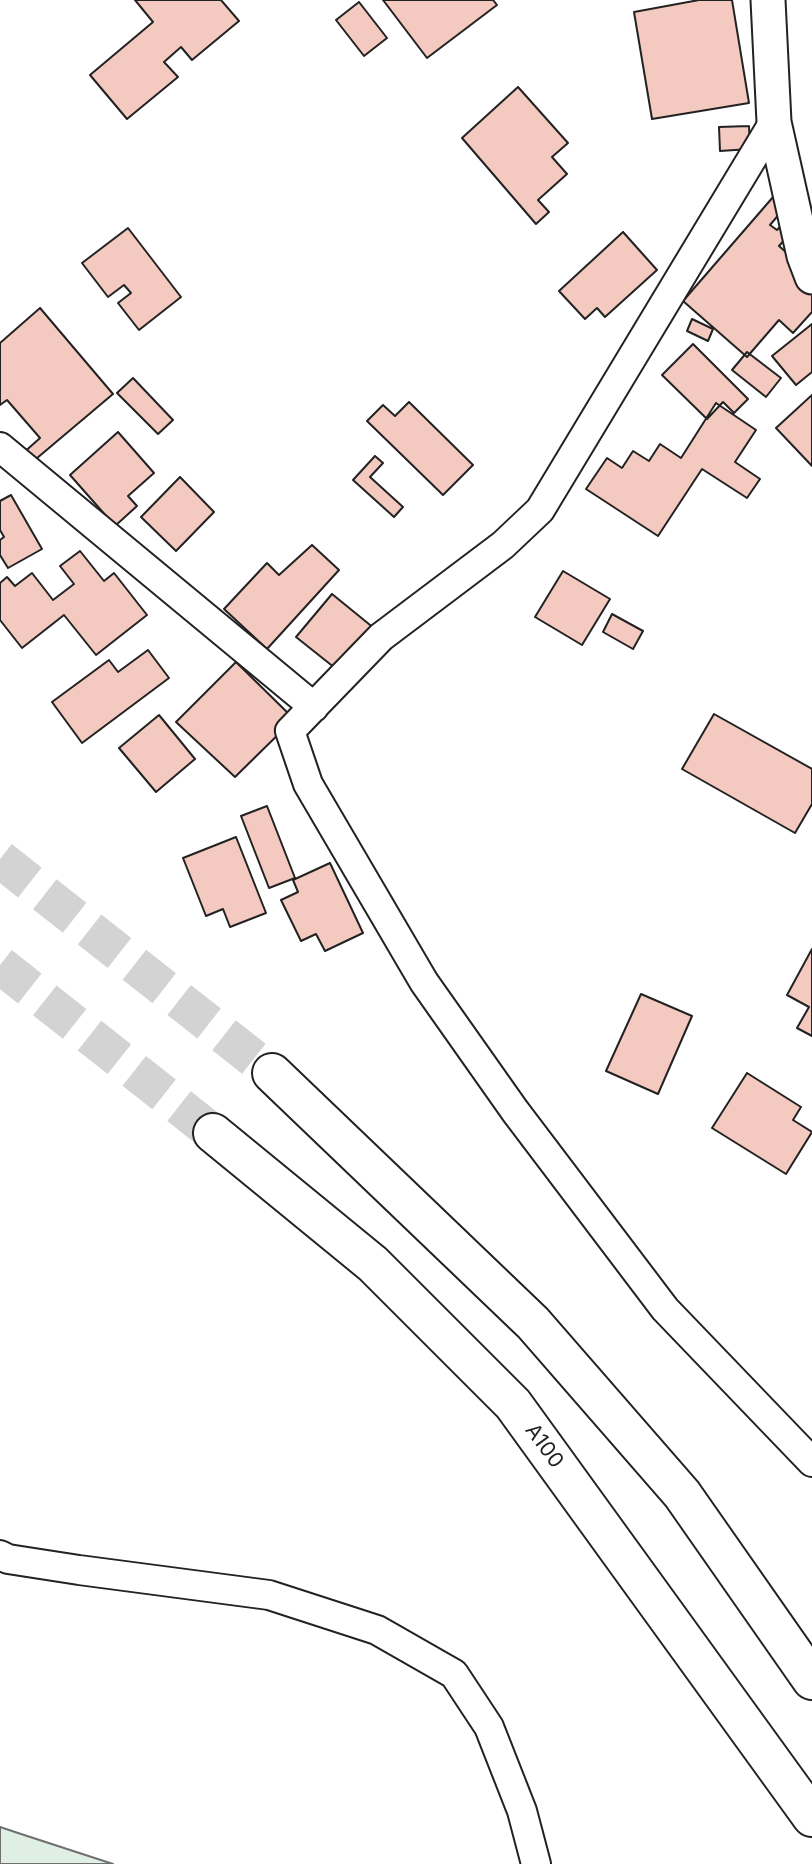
<!DOCTYPE html>
<html>
<head>
<meta charset="utf-8">
<style>
	body { margin:0 }
	canvas { display:block; background:#fff }
</style>
</head>
<body>
<canvas width="812" height="1864"></canvas>
<script>
const ctx = document.querySelector('canvas').getContext('2d');
ctx.lineJoin = 'round';
function fillPath(path, color) {
  ctx.fillStyle = color;
  ctx.fill(path, 'evenodd');
}
function poly(rows) {
  const path = new Path2D();
  for (const r of rows) {
    path.moveTo(r[0], r[1]);
    for (let i = 2; i < r.length; i += 2) path.lineTo(r[i], r[i + 1]);
  }
  return path;
}
function trace(path, color, width, dash) {
  ctx.strokeStyle = color;
  ctx.lineWidth = width;
  ctx.lineCap = dash ? 'butt' : 'round';
  ctx.setLineDash(dash || []);
  ctx.stroke(path);
}
function label(font, color, halo, rows, align = 'center') {
  ctx.font = font + ' Inter,sans-serif';
  ctx.lineWidth = 5;
  ctx.setLineDash([]);
  ctx.textBaseline = 'middle';
  ctx.strokeStyle = halo;
  ctx.fillStyle = color;
  for (const [text, x, y, turn = 0] of rows) {
    ctx.save();
    ctx.translate(x, y);
    ctx.rotate((+turn || 0) * Math.PI / 180);
    ctx.textAlign = isNaN(turn) ? turn : align;
    if (halo) ctx.strokeText(text, 0, 0);
    ctx.fillText(text, 0, 0);
    ctx.restore();
  }
}
const green = poly([
	[0,1827,18,1833,113,1864,0,1864,0,1827]
]);
const building = poly([
	[135,0,221,0,239,21,192,60,181,47,164,62,178,77,127,119,90,75,153,22,135,0],
	[383,0,493,0,497,5,427,58,383,0],
	[699,0,732,0,749,103,652,119,634,12,699,0],
	[359,2,387,38,364,56,336,20,359,2],
	[518,87,568,143,552,157,567,174,538,200,549,212,536,224,462,138,518,87],
	[749,126,750,149,720,151,719,127,749,126],
	[780,189,792,199,770,225,777,230,787,219,796,227,779,246,812,275,812,312,793,333,779,320,747,357,683,301,780,189],
	[128,228,181,297,139,330,118,303,131,293,124,285,108,297,82,263,128,228],
	[623,232,657,270,605,317,597,308,585,319,559,291,623,232],
	[40,308,113,394,30,464,21,455,40,438,7,400,0,405,0,343,40,308],
	[692,319,713,329,708,341,687,331,692,319],
	[812,324,812,372,796,385,772,356,812,324],
	[693,344,748,399,734,413,723,402,707,419,662,375,693,344],
	[747,352,781,378,766,397,732,370,747,352],
	[133,378,173,420,158,434,117,393,133,378],
	[812,395,812,466,776,428,812,395],
	[409,402,473,465,443,495,367,421,383,405,395,416,409,402],
	[716,403,756,430,735,462,760,479,747,498,702,469,658,536,586,489,607,458,622,468,633,451,649,461,660,444,681,458,716,403],
	[118,432,154,473,128,496,137,506,115,526,70,475,118,432],
	[375,456,383,463,370,477,403,507,394,517,353,480,375,456],
	[180,477,214,512,176,551,141,517,180,477],
	[11,495,42,549,8,568,0,555,0,540,4,537,0,530,0,501,11,495],
	[312,545,339,570,267,649,224,609,267,563,279,575,312,545],
	[80,551,104,581,114,573,147,615,96,655,64,615,22,648,0,620,0,583,7,577,15,586,32,573,53,600,74,584,60,566,80,551],
	[563,571,610,599,582,645,535,617,563,571],
	[332,594,375,629,340,672,296,637,332,594],
	[612,614,643,631,633,649,603,632,612,614],
	[148,650,169,678,82,743,52,702,109,660,118,672,148,650],
	[236,662,294,719,235,777,176,722,236,662],
	[714,714,812,769,812,804,795,833,682,769,714,714],
	[159,715,195,759,156,792,119,748,159,715],
	[267,806,295,878,269,888,241,816,267,806],
	[236,837,266,913,230,927,223,909,206,916,183,858,236,837],
	[330,863,363,933,325,951,316,934,301,941,281,900,298,892,293,880,330,863],
	[812,949,812,1036,797,1028,809,1007,787,995,812,949],
	[641,994,692,1016,658,1094,606,1071,641,994],
	[747,1073,801,1107,793,1120,812,1132,786,1174,712,1128,747,1073]
]);
const motorwayTunnel = poly([
	[0,859,272,1073],
	[0,965,213,1133]
]);
const minor = poly([
	[774,122,540,510,503,545,381,637,290,731,308,784,424,982,515,1111,665,1309,812,1462],
	[0,447,314,707],
	[0,1555,8,1559,79,1570,269,1595,377,1630,454,1674,489,1727,522,1811,536,1864]
]);
const tertiary = poly([
	[768,0,774,122,804,256,812,277]
]);
const motorway = poly([
	[272,1073,533,1323,682,1494,812,1680],
	[213,1133,373,1264,513,1404,812,1817]
]);
const streetNames = [
	["A100",544,1446,54]
];
fillPath(green, '#e0efe3');
trace(green, '#6f6f6f', 2);
fillPath(building, '#f3c9c0');
trace(building, '#222', 2);
trace(motorwayTunnel, '#d3d3d3', 38, [38, 19]);
trace(minor, '#222', 32);
trace(tertiary, '#222', 37);
trace(motorway, '#222', 42);
trace(minor, '#fff', 28);
trace(tertiary, '#fff', 33);
trace(motorway, '#fff', 38);
label('21px', '#222', '#fff', streetNames);
</script>
</body>
</html>
